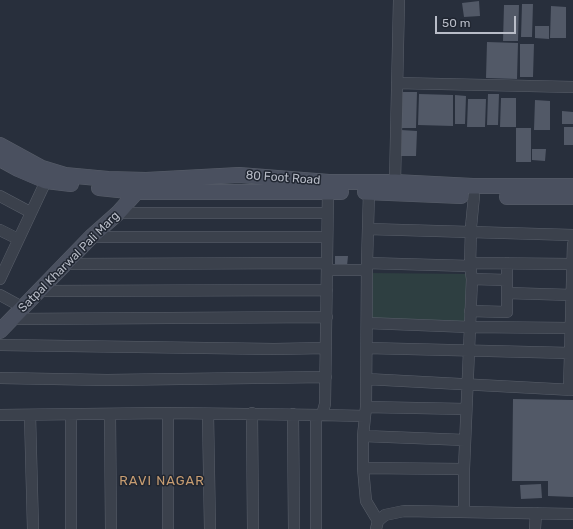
<!DOCTYPE html>
<html>
<head>
<meta charset="utf-8">
<style>
	body { margin:0 }
	#map { position:relative; width:573px; height:529px; overflow:hidden; background:#282f3c; font-family:Rubik,sans-serif }
	canvas { display:block }
	.scale { position:absolute; left:435px; top:16px; width:81px; height:18px; box-sizing:border-box; border:2px solid #b8bcc7; border-top:0; padding-left:5px; font-size:12px; line-height:14px; white-space:nowrap; color:#b8bcc7; -webkit-text-stroke:3px #202631; paint-order:stroke }
</style>
</head>
<body>
<div id="map">
<canvas width="573" height="529"></canvas>
<div class="scale">50 m</div>
</div>
<script>
const ctx = document.querySelector('canvas').getContext('2d');
ctx.lineJoin = 'round';
function fillPath(path, color) {
  ctx.fillStyle = color;
  ctx.fill(path, 'evenodd');
}
function poly(rows) {
  const path = new Path2D();
  for (const r of rows) {
    path.moveTo(r[0], r[1]);
    for (let i = 2; i < r.length; i += 2) path.lineTo(r[i], r[i + 1]);
  }
  return path;
}
function trace(path, color, width, dash) {
  ctx.strokeStyle = color;
  ctx.lineWidth = width;
  ctx.lineCap = dash ? 'butt' : 'round';
  ctx.setLineDash(dash || []);
  ctx.stroke(path);
}
function label(font, color, halo, rows, align = 'center') {
  ctx.font = font + ' Rubik,sans-serif';
  ctx.lineWidth = 3;
  ctx.setLineDash([]);
  ctx.textBaseline = 'middle';
  ctx.strokeStyle = halo;
  ctx.fillStyle = color;
  for (const [text, x, y, turn = 0] of rows) {
    ctx.save();
    ctx.translate(x, y);
    ctx.rotate((+turn || 0) * Math.PI / 180);
    ctx.textAlign = isNaN(turn) ? turn : align;
    if (halo) ctx.strokeText(text, 0, 0);
    ctx.fillText(text, 0, 0);
    ctx.restore();
  }
}
const green = poly([
	[369,273,468,274,466,323,368,320]
]);
const building = poly([
	[479,1,480,16,464,17,462,3],
	[522,4,533,4,532,37,521,37],
	[504,5,519,5,518,41,503,41],
	[551,6,566,7,566,38,550,38],
	[535,26,549,26,549,39,535,38],
	[487,42,518,43,517,79,486,78],
	[520,44,534,44,533,77,520,77],
	[401,92,417,92,416,128,400,128],
	[419,94,453,95,453,126,418,125],
	[488,94,499,94,498,125,487,125],
	[455,95,466,96,465,124,455,124],
	[501,98,516,98,516,127,500,127],
	[468,99,486,99,485,127,467,127],
	[535,100,550,101,550,130,534,130],
	[562,111,573,112,573,124,562,124],
	[564,127,573,127,573,145,564,145],
	[516,128,531,128,531,162,516,162],
	[401,130,417,131,416,156,400,156],
	[532,149,546,149,545,161,532,160],
	[335,256,348,256,347,266,335,266],
	[513,399,573,400,573,497,548,496,548,481,512,481],
	[541,484,542,498,521,499,520,485]
]);
const street = poly([
	[397,83,573,87],
	[395,182,399,0],
	[369,192,367,263,366,407,363,436,363,468,366,501,378,521],
	[0,196,30,212],
	[118,213,327,213],
	[368,229,573,235],
	[0,230,18,239],
	[91,237,327,237],
	[367,263,470,266],
	[471,263,572,264],
	[65,264,327,263],
	[327,270,367,270],
	[0,279,46,181],
	[472,279,507,280],
	[38,291,327,290],
	[507,293,572,295],
	[0,295,22,307],
	[470,311,507,312,507,263],
	[12,319,327,317],
	[367,323,469,327,571,328],
	[0,345,274,349,326,348],
	[367,348,570,353],
	[0,378,107,380,326,377],
	[366,379,573,390],
	[569,390,573,244],
	[366,407,466,409],
	[252,413,253,529],
	[110,414,111,529],
	[208,414,210,529],
	[293,414,294,529],
	[0,415,168,413,322,415,325,404,328,192],
	[30,415,33,529],
	[71,415,71,529],
	[322,415,365,416],
	[316,416,316,529],
	[363,436,465,440],
	[363,468,464,469],
	[464,512,464,469,472,279,470,266,471,227,474,196],
	[168,529,168,413],
	[376,529,378,521,385,515,404,511,573,514],
	[535,529,536,513]
]);
const secondary = poly([
	[0,145,42,168,65,175,108,179,146,180,239,175,329,182,395,182,473,186,573,186],
	[0,159,18,169,46,181,71,184],
	[99,188,137,192,341,192],
	[365,192,461,196],
	[507,197,573,197],
	[0,331,91,237,118,213,142,186]
]);
const streetNames = [
	["80 Foot Road",283,178,4],
	["Satpal Kharwal Pali Marg",69,262,-45]
];
const neighbourhoodNames = [
	["RAVI NAGAR",162,481]
];
fillPath(green, '#2e3f41');
fillPath(building, '#525967');
trace(street, '#595f6a', 12);
trace(secondary, '#595f6a', 16);
trace(street, '#3b414c', 11);
trace(secondary, '#4a505f', 15);
label('12px', '#b8bcc7', '#202631', streetNames);
ctx.letterSpacing = '1px';
label('13px', '#c79d72', '#202631', neighbourhoodNames);
ctx.letterSpacing = '0px';
</script>
</body>
</html>
